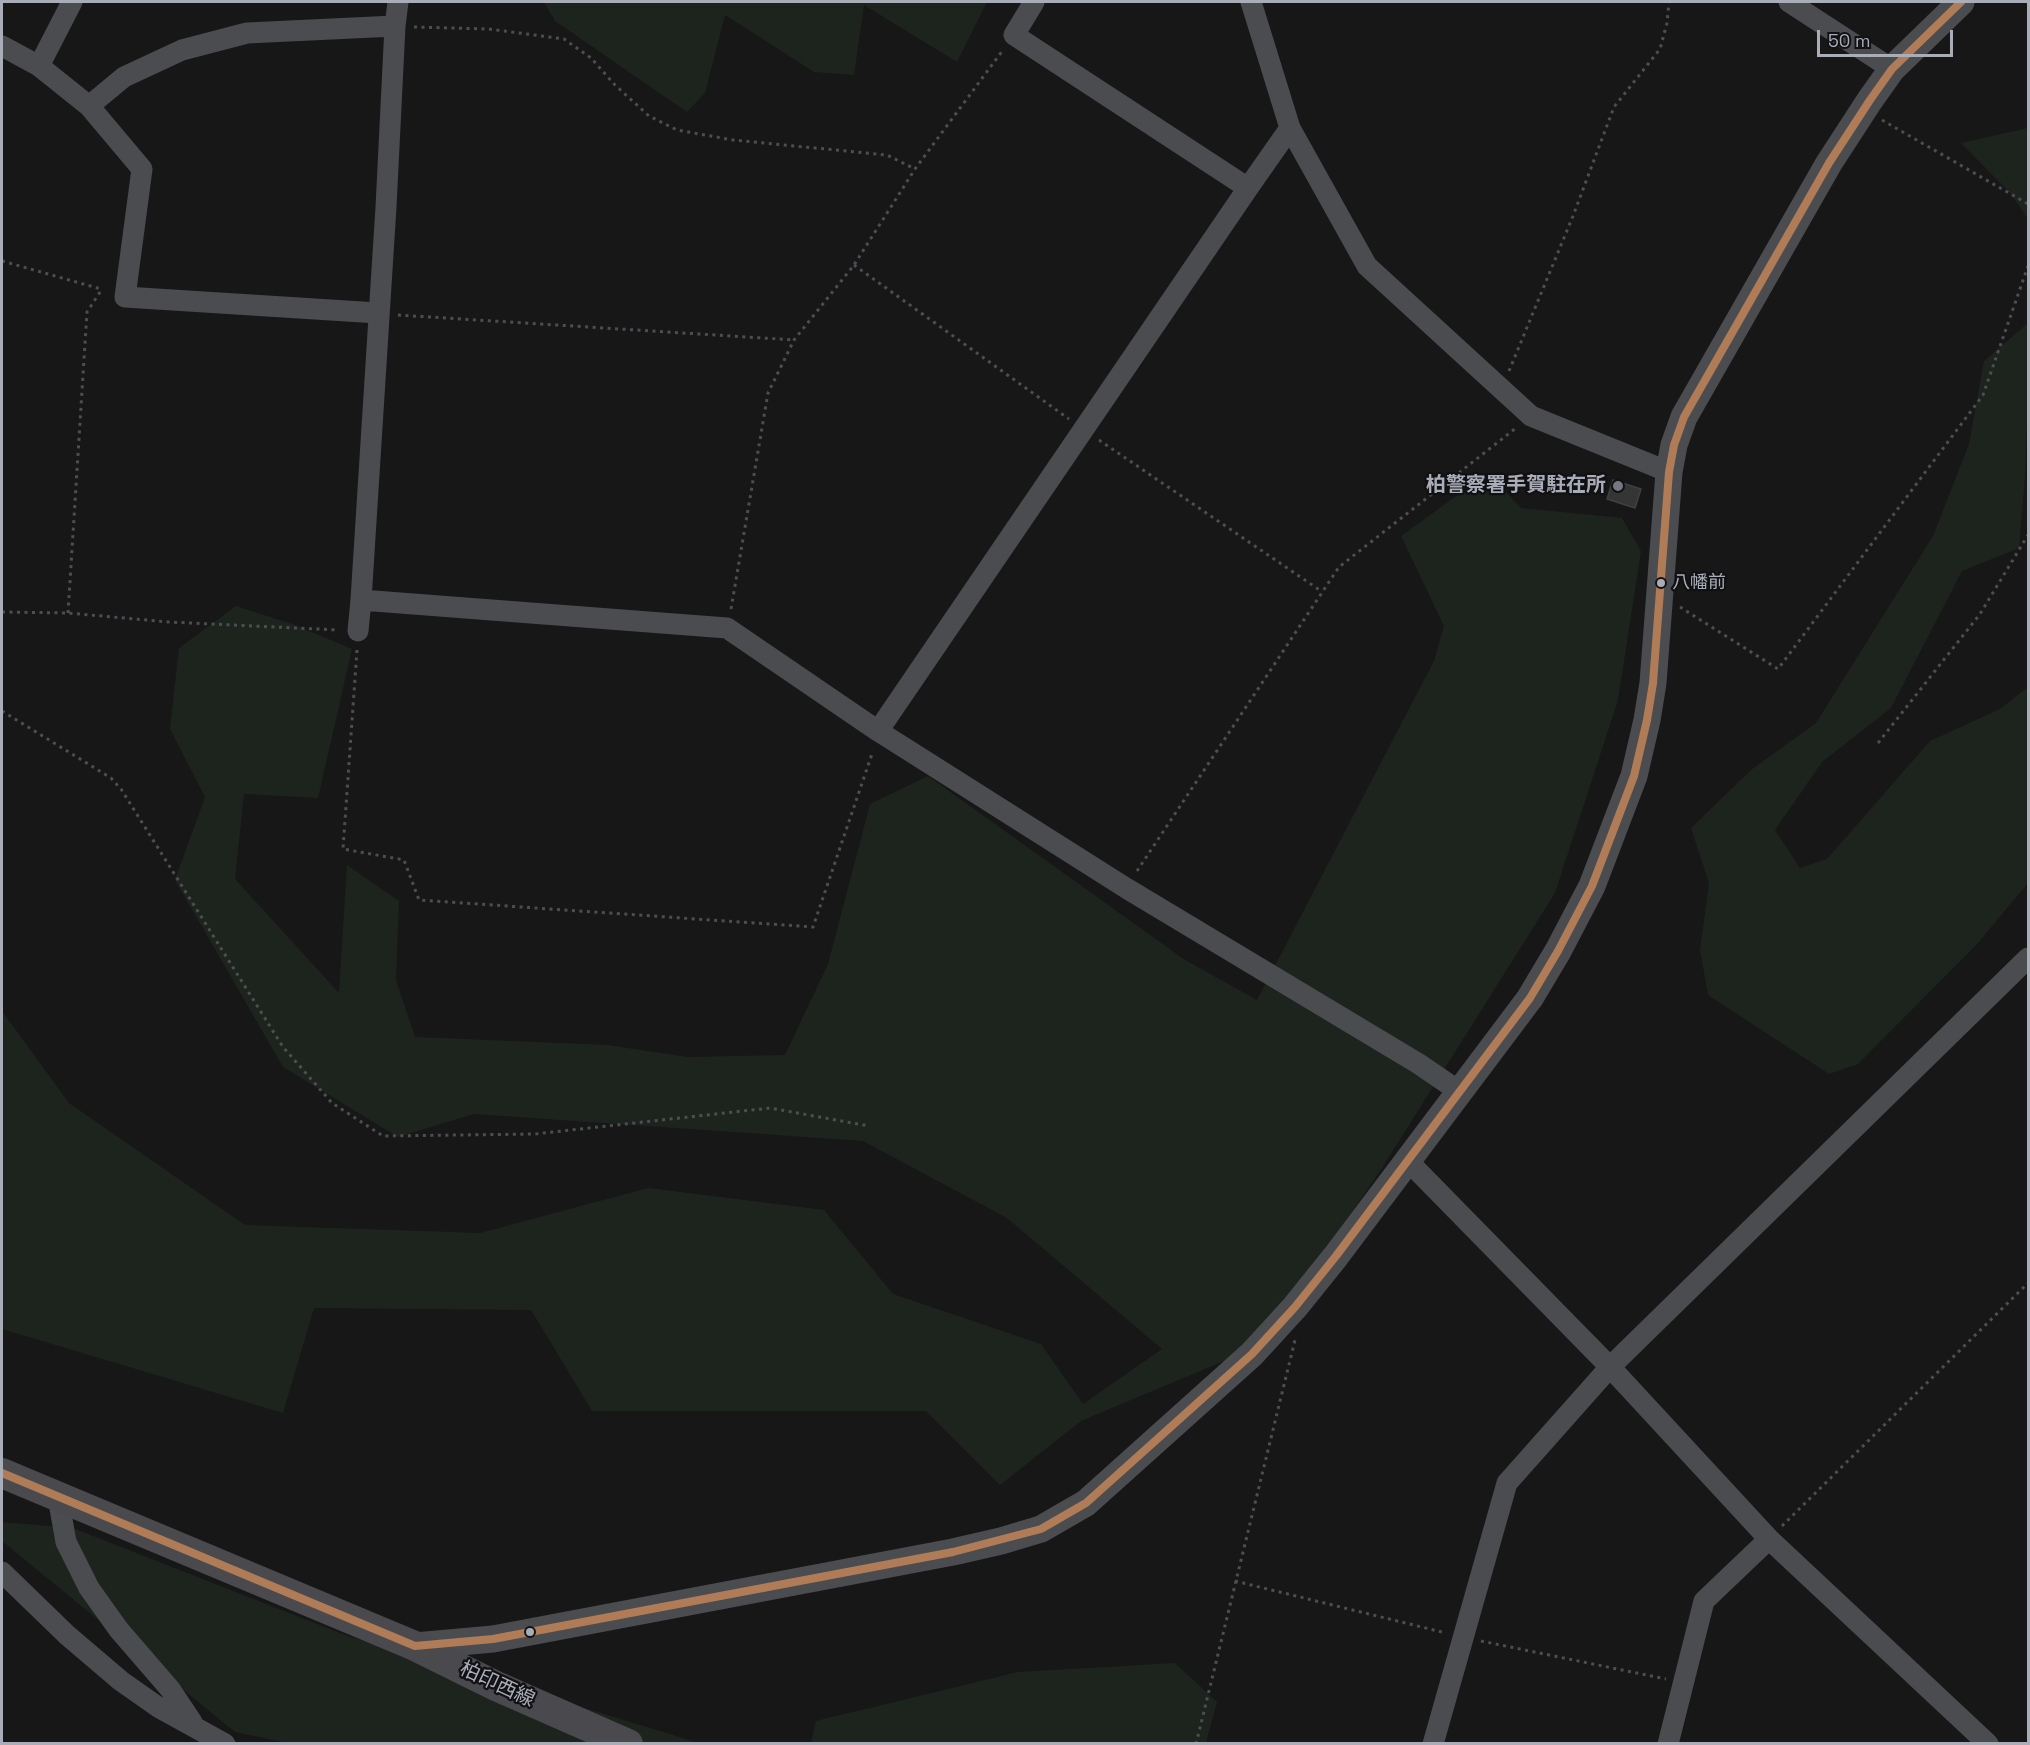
<!DOCTYPE html>
<html>
<head>
<meta charset="utf-8">
<style>
	body { margin:0 }
	#map { position:relative; width:2030px; height:1745px; overflow:hidden; background:#171717; font-family:"Space Grotesk",sans-serif }
	canvas { display:block }
	.frame { position:absolute; inset:0; border:3px solid #a8adb8; pointer-events:none }
	.scale { position:absolute; left:1817px; top:30px; width:136px; height:27px; box-sizing:border-box; border:3px solid #a8adb8; border-top:0; padding-left:8px; font-size:18px; line-height:21px; white-space:nowrap; color:#a8adb8; -webkit-text-stroke:4px #111113; paint-order:stroke }
</style>
</head>
<body>
<div id="map">
<canvas width="2030" height="1745"></canvas>
<div class="frame"></div>
<div class="scale">50 m</div>
</div>
<script>
const ctx = document.querySelector('canvas').getContext('2d');
ctx.lineJoin = 'round';
function fillPath(path, color) {
  ctx.fillStyle = color;
  ctx.fill(path, 'evenodd');
}
function poly(rows) {
  const path = new Path2D();
  for (const r of rows) {
    path.moveTo(r[0], r[1]);
    for (let i = 2; i < r.length; i += 2) path.lineTo(r[i], r[i + 1]);
  }
  return path;
}
function trace(path, color, width, dash) {
  ctx.strokeStyle = color;
  ctx.lineWidth = width;
  ctx.lineCap = dash ? 'butt' : 'round';
  ctx.setLineDash(dash || []);
  ctx.stroke(path);
}
function label(font, color, halo, rows, align = 'center') {
  ctx.font = font + ' "Space Grotesk","Noto Sans JP",sans-serif';
  ctx.lineWidth = 4.5;
  ctx.setLineDash([]);
  ctx.textBaseline = 'middle';
  ctx.strokeStyle = halo;
  ctx.fillStyle = color;
  for (const [text, x, y, turn = 0] of rows) {
    ctx.save();
    ctx.translate(x, y);
    ctx.rotate((+turn || 0) * Math.PI / 180);
    ctx.textAlign = isNaN(turn) ? turn : align;
    if (halo) ctx.strokeText(text, 0, 0);
    ctx.fillText(text, 0, 0);
    ctx.restore();
  }
}
const green = poly([
	[544,2,987,2,957,62,864,5,854,75,814,72,725,15,705,93,687,112,555,21],
	[2028,128,2028,219,2011,194,1961,143],
	[2028,323,2028,396,2025,477,2019,548,1962,571,1891,708,1822,762,1775,830,1800,868,1827,859,1930,741,2000,709,2028,687,2028,883,1978,943,1858,1064,1829,1074,1708,995,1700,950,1709,883,1691,828,1751,770,1816,723,1933,536,1969,444,1984,361],
	[1488,473,1521,508,1622,518,1641,551,1618,700,1555,893,1382,1168,1309,1276,1231,1358,1081,1421,1000,1485,926,1411,592,1411,531,1310,314,1308,283,1413,2,1329,2,1011,69,1103,245,1225,480,1233,648,1188,824,1210,893,1294,1041,1344,1083,1404,1162,1349,1007,1218,863,1141,474,1114,398,1137,283,1067,175,880,205,797,170,729,179,648,236,606,295,625,352,649,318,798,244,794,235,879,339,993,347,865,399,901,396,980,415,1037,608,1045,687,1057,785,1055,828,964,870,804,928,776,1185,960,1257,1000,1434,661,1444,626,1401,536],
	[2,1522,73,1528,345,1635,673,1735,697,1743,371,1744,366,1742,349,1744,293,1744,235,1732,2,1541],
	[1175,1663,1217,1702,1206,1743,811,1743,816,1721,1018,1672]
]);
const building = poly([
	[1613,480,1641,489,1635,508,1607,499,1613,480]
]);
const path = poly([
	[414,27,489,29,564,39,591,58,615,85,649,116,677,130,733,140,887,155,915,169],
	[1882,120,2028,204],
	[2,261,101,289],
	[854,265,1069,419],
	[398,315,794,340],
	[1509,371,1573,216,1614,107,1660,49,1667,23,1669,2],
	[1099,440,1321,591],
	[1680,607,1778,669,1983,395,2028,266],
	[731,609,768,393,794,340,854,265,915,169,1003,50],
	[2,612,68,613,169,622,338,630],
	[68,613,87,312,102,289],
	[357,650,343,849,404,860,419,900,813,927,873,751],
	[2,711,111,778,121,789,283,1047,332,1103,383,1136,535,1134,770,1108,869,1126],
	[1878,743,1980,614,2028,535],
	[1137,871,1339,567,1516,428],
	[1782,1526,2028,1283],
	[1235,1581,1446,1633],
	[1481,1641,1666,1679],
	[1196,1744,1295,1340]
]);
const minor = poly([
	[1034,2,1014,35,1248,188],
	[1251,2,1290,128,1367,266,1531,416,1669,472],
	[1789,2,1892,69],
	[395,26,398,2],
	[2,46,39,66,89,106,142,169,125,297,378,313],
	[39,66,72,2],
	[89,106,124,77,182,50,247,33,395,26,386,207,361,600,727,628,878,731,1126,888,1419,1064,1460,1092],
	[358,631,361,600],
	[878,731,1248,188,1290,128],
	[1408,1161,1610,1367,1769,1539,1988,1744],
	[58,1497,66,1542,89,1588,119,1630,170,1689,192,1722],
	[2,1572,67,1635,121,1681,158,1707,225,1744],
	[1433,1744,1507,1483,1610,1367,2028,958],
	[1668,1744,1704,1601,1769,1539]
]);
const tertiary = poly([
	[415,1646,493,1639,953,1552,1001,1541,1041,1529,1086,1503,1252,1354,1295,1307,1336,1256,1530,998,1558,951,1592,886,1634,776,1647,720,1653,683,1669,472,1674,445,1684,417,1829,163,1870,100,1892,69,1961,2]
]);
const secondary = poly([
	[2,1473,415,1646,496,1686,628,1744]
]);
const bus1 = poly([
	[2,1473,415,1646,493,1639,953,1552,1041,1529,1086,1503,1252,1354,1295,1307,1336,1256,1530,998,1558,951,1592,886,1634,776,1647,720,1653,683,1669,472,1674,445,1684,417,1829,163,1870,100,1892,69,1961,2]
]);
const markers = [
	[1618,486,6,"#757880"],
	[1661,583,5,"#a8adb8"],
	[530,1632,5,"#a8adb8"]
];
const busNames = [
	["八幡前",1672,583]
];
const poiNames = [
	["柏警察署手賀駐在所",1606,486]
];
const streetNames = [
	["柏印西線",497,1685,25]
];
fillPath(green, '#1d241e');
fillPath(building, '#353536');
trace(building, '#3f4043', 1.5);
trace(path, '#4d4e52', 3, [3, 4.5]);
trace(minor, '#4b4c50', 21);
trace(tertiary, '#4b4c50', 27);
trace(secondary, '#4a4a4e', 30);
trace(bus1, '#b07c57', 8);
for (const [x, y, r, color] of markers) {
  const dot = new Path2D();
  dot.arc(x, y, r, 0, 2 * Math.PI);
  ctx.fillStyle = color;
  ctx.fill(dot);
  trace(dot, '#111113', 2);
}
label('18px', '#a8adb8', '#111113', busNames, 'left');
label('bold 20px', '#a8adb8', '#111113', poiNames, 'right');
label('20px', '#a8adb8', '#111113', streetNames);
</script>
</body>
</html>
